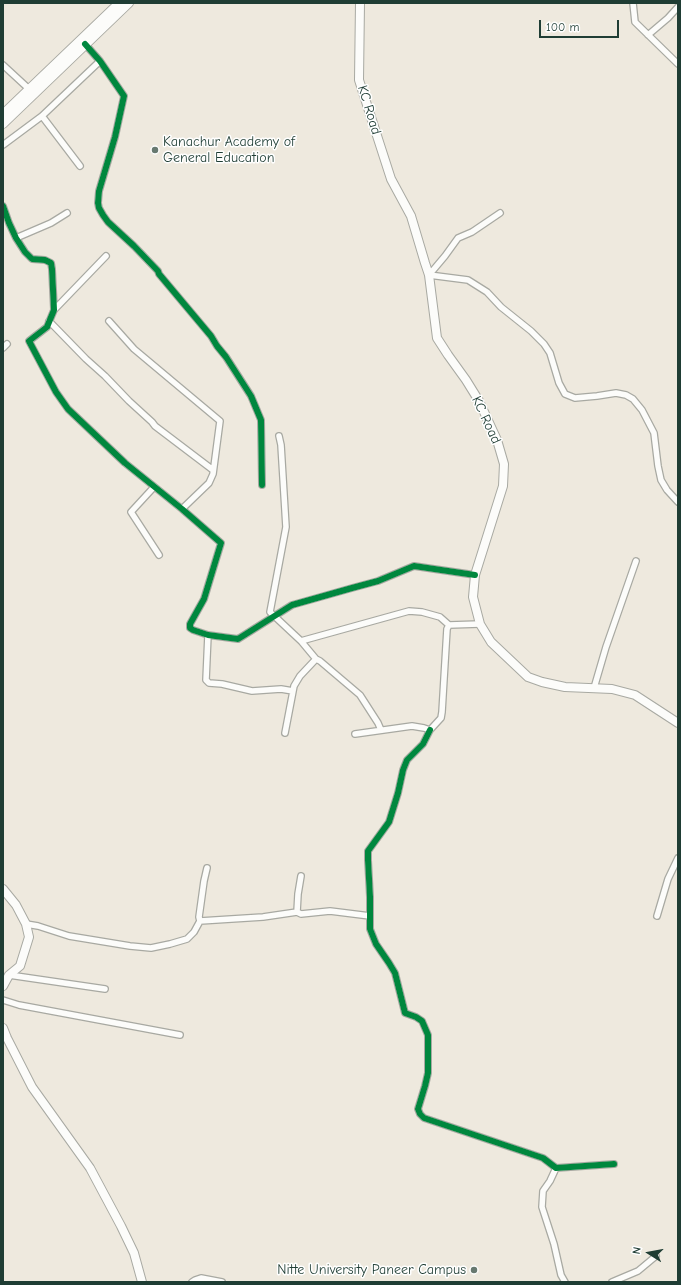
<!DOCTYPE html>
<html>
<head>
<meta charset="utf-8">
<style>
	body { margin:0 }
	#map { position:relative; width:681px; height:1285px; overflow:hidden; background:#eee9de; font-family:"Comic Neue",sans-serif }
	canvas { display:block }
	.frame { position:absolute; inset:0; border:4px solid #1f3d34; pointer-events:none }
	.north { position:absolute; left:629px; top:1233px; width:40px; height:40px; -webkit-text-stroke:3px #fff; paint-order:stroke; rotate:281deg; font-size:11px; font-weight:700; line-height:16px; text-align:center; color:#1f3d34 }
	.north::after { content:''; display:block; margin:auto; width:14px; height:18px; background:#1f3d34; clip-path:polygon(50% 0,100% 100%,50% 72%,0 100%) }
	.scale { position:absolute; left:539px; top:20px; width:80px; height:18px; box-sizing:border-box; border:2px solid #1f3d34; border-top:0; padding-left:5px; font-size:12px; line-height:14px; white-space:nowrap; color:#1f3d34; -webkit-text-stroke:3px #fff; paint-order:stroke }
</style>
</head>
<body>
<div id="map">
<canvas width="681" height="1285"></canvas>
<div class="frame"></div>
<div class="north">N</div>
<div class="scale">100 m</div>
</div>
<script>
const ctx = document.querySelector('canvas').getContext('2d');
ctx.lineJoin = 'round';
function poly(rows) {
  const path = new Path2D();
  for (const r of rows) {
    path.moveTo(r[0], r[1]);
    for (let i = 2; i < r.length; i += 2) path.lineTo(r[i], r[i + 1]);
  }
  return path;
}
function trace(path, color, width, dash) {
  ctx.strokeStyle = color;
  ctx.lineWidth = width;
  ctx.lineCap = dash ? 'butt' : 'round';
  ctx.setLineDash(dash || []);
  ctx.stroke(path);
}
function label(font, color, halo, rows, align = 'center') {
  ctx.font = font + ' "Comic Neue",sans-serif';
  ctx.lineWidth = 3;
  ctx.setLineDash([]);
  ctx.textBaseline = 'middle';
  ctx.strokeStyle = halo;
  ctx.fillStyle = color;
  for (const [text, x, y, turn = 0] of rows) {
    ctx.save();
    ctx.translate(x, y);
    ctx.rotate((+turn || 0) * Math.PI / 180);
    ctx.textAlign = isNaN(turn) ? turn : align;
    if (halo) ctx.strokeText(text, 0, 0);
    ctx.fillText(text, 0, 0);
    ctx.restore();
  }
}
const minor = poly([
	[633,3,635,22,678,64],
	[648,35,668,18,678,7],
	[85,44,100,61,124,96,115,137,99,191,98,203,99,208,103,215,108,222,134,246,158,271,159,274,211,336,217,346,226,357,251,396,261,420,262,485],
	[3,65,29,89],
	[3,145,42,116],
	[80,166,42,116,100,61],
	[3,206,9,223,16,238,25,252,32,259,45,260,51,263,52,269,54,310,47,327,29,341,56,392,68,409,125,463,182,509,221,543,204,599,190,624,190,628,193,630,208,635,238,639,292,605,352,588,378,581,414,566,475,575],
	[500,213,472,232,458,238,445,256,429,275,468,280,487,292,501,307,531,331,544,344,550,353,559,383,565,394,575,398,597,396,616,393,626,395,633,399,642,410,654,433,658,466,661,480,667,490,678,502],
	[16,238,51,223,67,213],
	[54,310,106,256],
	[49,321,86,359,105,376,129,401,152,422,155,426,213,470],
	[109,321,134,349,220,421,213,474,209,483,182,509],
	[3,348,7,344],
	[279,436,281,445,286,527,270,612,301,641,316,659,320,661,360,695,378,723,381,730],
	[154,487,131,512,159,555],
	[208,635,206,680,209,683,222,684,252,691,281,689,293,691],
	[301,641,409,611,422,612,440,617,449,625,480,624],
	[594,688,606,647,636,561],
	[430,730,423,744,407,760,403,770,398,793,389,822,368,851,368,860,370,897,370,929,376,944,389,963,395,973,405,1013,416,1017,422,1021,428,1035,428,1073,425,1086,418,1109,420,1114,424,1118,543,1158,556,1168,614,1164],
	[285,733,294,686,300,676,316,659],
	[355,734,412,726,424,728,430,730,441,718,442,712,447,629,449,625],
	[297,912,298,894,301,876],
	[657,916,668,879,678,858],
	[200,921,263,917,297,912,301,914,330,911,370,916],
	[26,924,38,926,69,936,130,946,151,948,170,944,187,939,194,932,200,921,199,917,204,881,207,868],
	[9,975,105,989],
	[3,1000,19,1005,180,1035],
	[556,1168,550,1181,543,1191,542,1207,554,1244,561,1275,565,1282],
	[192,1282,195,1280,201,1278,222,1282],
	[612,1282,638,1271,656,1256]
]);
const secondary = poly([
	[360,3,359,80,391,179,411,216,425,263,429,275,437,338,448,355,466,380,479,401,497,440,504,464,503,486,475,575,473,597,480,624,491,642,528,677,542,682,565,687,612,689,635,695,678,723],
	[3,114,119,3],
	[3,124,129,3],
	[3,889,16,905,26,924,29,937,20,966,9,975,3,986],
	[3,1028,7,1038,32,1087,90,1168,121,1226,134,1253,142,1282]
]);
const cycleway = poly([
	[85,44,100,61,124,96,115,137,99,191,98,203,99,208,103,215,108,222,134,246,158,271,159,274,211,336,217,346,226,357,251,396,261,420,262,485],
	[3,206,9,223,16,238,25,252,32,259,45,260,51,263,52,269,54,310,47,327,29,341,56,392,68,409,125,463,182,509,221,543,204,599,190,624,190,628,193,630,208,635,238,639,292,605,352,588,378,581,414,566,475,575],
	[430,730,423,744,407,760,403,770,398,793,389,822,368,851,368,860,370,897,370,929,376,944,389,963,395,973,405,1013,416,1017,422,1021,428,1035,428,1073,425,1086,418,1109,420,1114,424,1118,543,1158,556,1168,614,1164]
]);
const markers = [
	[155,150,4,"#677970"],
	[474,1270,4,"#677970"]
];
const streetNames = [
	["KC Road",369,110,73],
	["KC Road",486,420,65]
];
const poiNames = [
	["Kanachur Academy of",163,142],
	["General Education",163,158],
	["Nitte University Paneer Campus",466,1270,"right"]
];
trace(minor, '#a8a9a2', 8);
trace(secondary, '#a8a9a2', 10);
trace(minor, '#fcfcfa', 5.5);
trace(secondary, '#fcfcfa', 8);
trace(cycleway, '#00873e', 6);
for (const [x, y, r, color] of markers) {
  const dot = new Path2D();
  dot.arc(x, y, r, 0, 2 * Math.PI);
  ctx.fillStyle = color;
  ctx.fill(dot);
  trace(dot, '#fff', 1.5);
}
label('14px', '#1f3d34', '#fff', streetNames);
label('14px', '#1f3d34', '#fff', poiNames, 'left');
</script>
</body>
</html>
